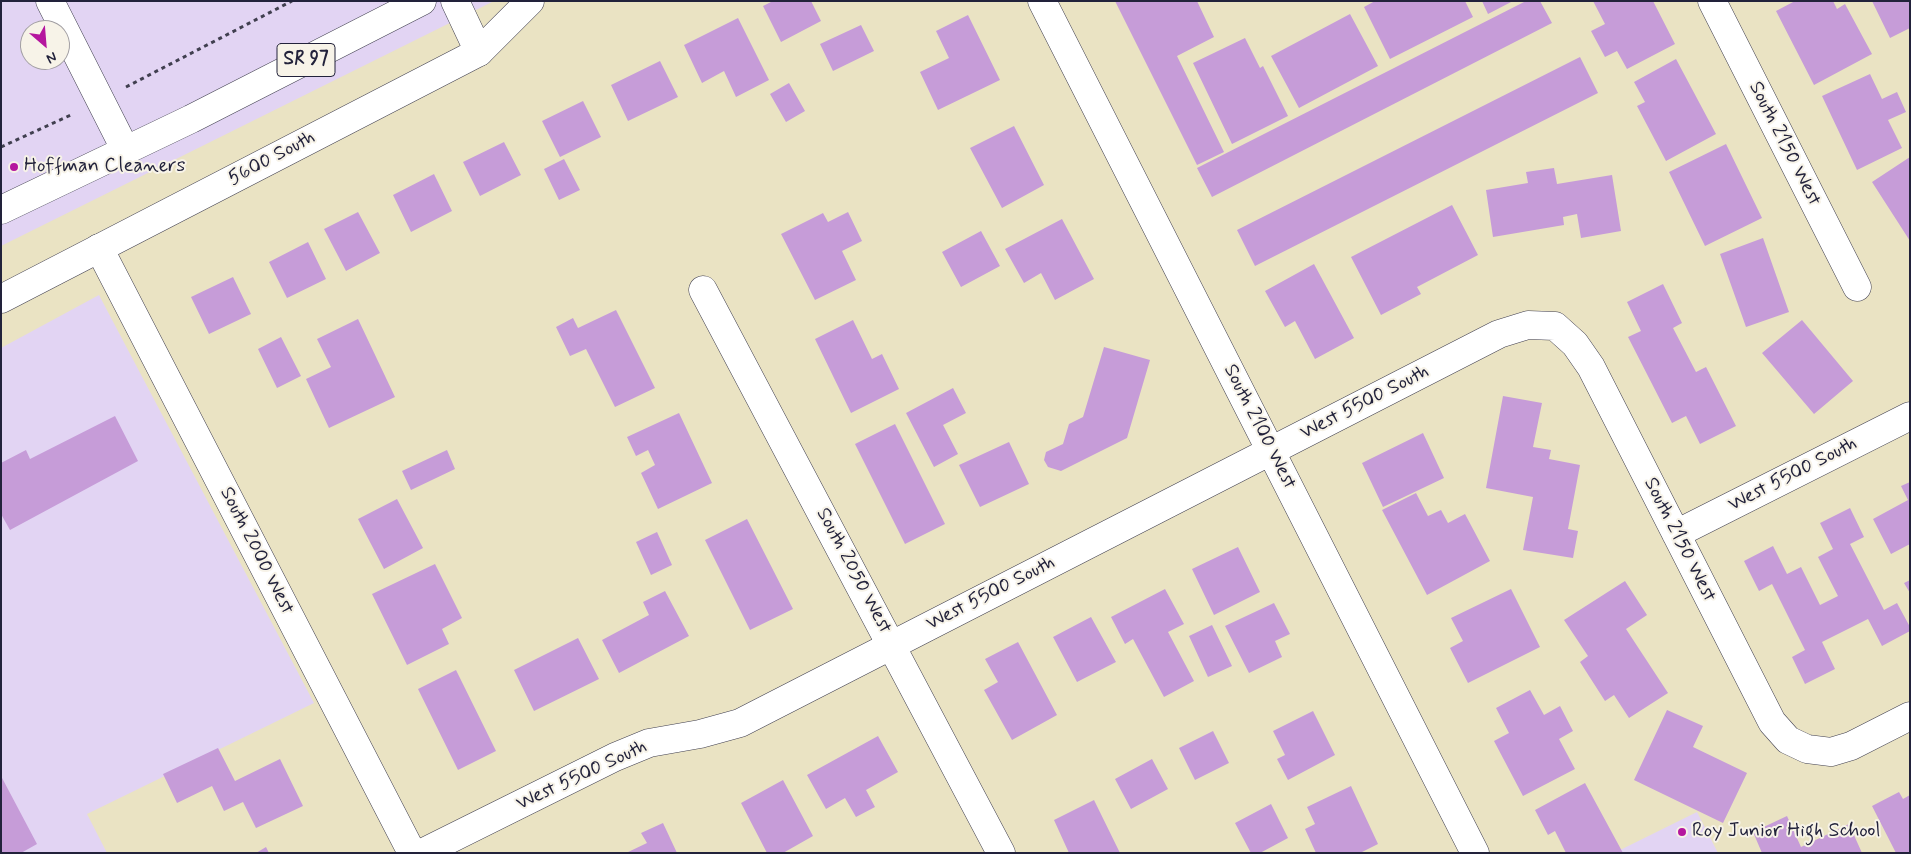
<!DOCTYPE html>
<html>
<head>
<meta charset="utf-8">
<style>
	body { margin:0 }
	#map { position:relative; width:1911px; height:854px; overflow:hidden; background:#eae3c3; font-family:Mynerve,sans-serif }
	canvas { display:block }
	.frame { position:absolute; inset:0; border:2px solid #22223b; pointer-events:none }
	.north { position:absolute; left:20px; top:20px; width:50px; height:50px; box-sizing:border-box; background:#f7f3e8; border:1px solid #a29fa3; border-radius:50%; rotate:153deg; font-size:14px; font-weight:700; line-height:20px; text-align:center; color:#22223b }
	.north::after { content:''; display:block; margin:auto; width:18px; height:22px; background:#b5179e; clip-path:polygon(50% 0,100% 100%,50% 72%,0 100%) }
</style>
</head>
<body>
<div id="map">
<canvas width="1911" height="854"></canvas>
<div class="frame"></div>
<div class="north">N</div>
</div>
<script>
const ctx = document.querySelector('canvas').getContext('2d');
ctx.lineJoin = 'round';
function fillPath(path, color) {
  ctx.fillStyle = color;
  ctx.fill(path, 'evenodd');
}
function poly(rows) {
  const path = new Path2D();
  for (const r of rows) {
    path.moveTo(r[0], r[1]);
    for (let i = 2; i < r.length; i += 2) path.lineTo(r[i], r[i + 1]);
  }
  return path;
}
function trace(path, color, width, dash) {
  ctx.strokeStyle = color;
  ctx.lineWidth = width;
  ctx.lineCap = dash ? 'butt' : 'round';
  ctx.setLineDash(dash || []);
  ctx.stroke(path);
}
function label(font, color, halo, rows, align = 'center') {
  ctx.font = font + ' Mynerve,sans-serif';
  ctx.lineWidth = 4;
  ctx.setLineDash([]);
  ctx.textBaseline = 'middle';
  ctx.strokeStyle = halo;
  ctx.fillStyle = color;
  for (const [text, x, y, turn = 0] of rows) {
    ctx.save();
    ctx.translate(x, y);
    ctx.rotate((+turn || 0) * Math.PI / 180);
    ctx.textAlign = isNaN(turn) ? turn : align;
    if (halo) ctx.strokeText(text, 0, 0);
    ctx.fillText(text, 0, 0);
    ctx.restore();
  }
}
const built = poly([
	[1,1,494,1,1,246],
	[30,30,60,30,60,60,30,60],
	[99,295,314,703,87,814,107,853,1,853,1,348],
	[1697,812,1718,853,1614,853]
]);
const building = poly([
	[773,1,811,1,821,21,781,42,763,6],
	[1115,1,1197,1,1214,37,1177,56,1224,152,1197,165],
	[1375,1,1465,1,1473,17,1390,59,1364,7],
	[1482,1,1513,1,1488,14],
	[1526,1,1540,1,1552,23,1212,197,1197,168],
	[1593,1,1653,1,1675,44,1627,69,1617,51,1605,57,1591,31,1605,24],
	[1795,1,1833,1,1837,9,1845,4,1872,54,1814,85,1776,11],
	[1872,1,1910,1,1910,28,1890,38],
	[1350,14,1378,66,1299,108,1271,56],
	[968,15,1000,80,938,110,920,72,949,58,936,31],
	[738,18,769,80,736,97,724,71,702,83,684,45],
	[861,25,874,51,833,71,820,44],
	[1245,38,1260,68,1263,66,1288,116,1232,144,1193,63],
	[1580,57,1598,93,1255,266,1237,230],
	[1676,59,1716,134,1666,161,1637,106,1645,102,1634,82],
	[660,61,678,97,628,121,611,85],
	[1870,74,1882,99,1897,92,1906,112,1888,120,1902,148,1857,170,1822,96],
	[789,83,805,111,786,122,770,94],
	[583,101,601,137,560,157,542,121],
	[1014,126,1044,185,1002,208,970,148],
	[504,142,521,175,480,196,463,162],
	[1726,144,1762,218,1705,246,1669,172],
	[1910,157,1910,241,1872,182],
	[564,159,580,190,559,200,544,169],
	[1554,168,1557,184,1612,175,1621,231,1581,238,1577,214,1563,217,1564,225,1493,237,1486,190,1528,183,1526,172],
	[434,174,452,211,411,232,393,195],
	[1452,205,1478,255,1417,287,1421,294,1381,315,1351,257],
	[358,212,380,253,346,271,324,229],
	[848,212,862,241,842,251,856,280,815,300,781,234,823,213,828,222],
	[1062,219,1094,279,1055,300,1041,273,1024,283,1005,249],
	[981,231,1000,266,961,287,942,252],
	[1763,238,1789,312,1746,327,1720,254],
	[308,242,326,279,287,298,269,262],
	[1314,264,1354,338,1315,359,1295,321,1285,327,1265,291],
	[233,277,251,314,209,334,191,297],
	[1663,284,1682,323,1673,328,1696,372,1706,367,1736,426,1700,444,1686,416,1672,423,1628,337,1641,331,1627,302],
	[616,310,655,388,615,407,586,349,570,356,556,327,573,318,578,328],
	[358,319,395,397,329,428,306,379,331,367,317,339],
	[853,320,872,359,882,354,899,389,851,413,815,339],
	[1802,320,1853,381,1814,414,1762,353],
	[281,337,301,376,277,388,258,349],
	[1104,347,1150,360,1127,438,1061,471,1048,467,1044,460,1046,452,1063,444,1069,424,1083,417],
	[953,388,966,413,943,425,958,454,934,467,906,413],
	[1503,396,1542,403,1533,447,1551,450,1549,459,1580,465,1568,529,1578,531,1573,558,1523,550,1533,497,1486,488],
	[679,413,712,483,658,509,641,473,655,465,648,450,636,456,627,437],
	[115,416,138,461,10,530,1,514,1,463,26,450,30,459],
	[895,424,945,524,905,544,855,444],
	[1423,433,1444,478,1383,507,1362,463],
	[1009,442,1029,484,980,507,959,465],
	[447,450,455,469,411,490,402,471],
	[1910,482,1910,544,1891,554,1873,519,1908,500,1901,486],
	[1416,493,1428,516,1441,510,1448,523,1465,514,1490,561,1427,595,1382,510],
	[397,499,423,548,384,569,358,519],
	[1850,508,1864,537,1850,544,1884,610,1897,603,1910,627,1910,631,1882,646,1868,619,1822,642,1835,669,1805,684,1792,657,1805,650,1772,584,1759,591,1744,561,1773,546,1787,574,1801,567,1820,605,1838,596,1818,557,1833,549,1820,523],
	[747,519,793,609,750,630,705,540],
	[657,532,672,565,651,575,636,542],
	[1238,547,1260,592,1214,615,1192,569],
	[435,564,462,618,442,629,449,644,407,665,372,594],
	[1910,580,1910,593,1904,583],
	[1625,581,1647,615,1626,629,1668,693,1629,718,1614,695,1605,701,1580,662,1588,656,1564,620],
	[1165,589,1184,624,1168,632,1194,681,1164,697,1133,639,1125,644,1111,617],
	[1511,589,1540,647,1468,683,1450,648,1463,641,1451,618],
	[665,591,689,636,619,673,602,640,649,615,643,602],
	[1274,603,1290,634,1275,641,1282,657,1249,673,1225,626],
	[1091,617,1116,662,1077,682,1053,637],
	[1212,625,1232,666,1208,677,1189,636],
	[578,638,599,679,534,711,514,670],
	[1018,642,1057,715,1012,740,984,690,998,682,985,659],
	[456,670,496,751,458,770,418,689],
	[1530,690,1544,715,1560,706,1573,731,1559,739,1575,769,1523,796,1494,741,1509,733,1496,708],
	[1667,710,1703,726,1693,747,1747,773,1723,823,1634,780],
	[1313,711,1335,755,1288,780,1277,759,1285,755,1273,731],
	[1213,731,1229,763,1195,780,1179,748],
	[878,736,898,772,866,790,875,807,856,817,845,798,826,809,807,775],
	[218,748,235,781,280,759,303,806,256,828,243,802,224,811,212,786,177,803,163,774],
	[1152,759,1168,789,1131,809,1115,779],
	[1,776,37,844,21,853,1,853],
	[783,780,813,836,783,853,767,853,741,803],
	[1585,783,1623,853,1566,853,1555,831,1548,835,1535,810],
	[1351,786,1378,844,1360,853,1316,853,1305,829,1315,824,1307,807],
	[1899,792,1903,799,1910,795,1909,853,1896,853,1872,806],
	[1094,800,1120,853,1069,853,1054,820],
	[1271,804,1288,838,1260,853,1251,853,1235,823],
	[1787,816,1801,847,1849,824,1862,853,1762,853,1753,832],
	[663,823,677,853,626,853,647,843,641,833],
	[266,847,269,853,256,853]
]);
const path = poly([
	[126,87,292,1],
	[1,147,73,114]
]);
const minor = poly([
	[50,1,126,151],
	[455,1,479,52],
	[1042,1,1475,853],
	[1712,1,1857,287],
	[99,248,412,853],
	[703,290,1001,853],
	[1676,534,1910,416],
	[422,853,615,757,649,743,700,734,740,723,1499,334,1528,325,1555,326,1575,344,1591,367,1772,722,1788,740,1807,749,1831,752,1851,746,1910,716]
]);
const major = poly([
	[1,210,191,119,422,1],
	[1,299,479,52,530,1]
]);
const markers = [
	[14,167,5,"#b5179e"],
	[1682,832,5,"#b5179e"]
];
const shields = [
	[306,60,58]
];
const shieldNames = [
	["SR 97",306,60]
];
const streetNames = [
	["South 2150 West",1784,144,63],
	["5600 South",272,159,-28],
	["West 5500 South",1365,403,-27],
	["South 2100 West",1259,427,63],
	["West 5500 South",1793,475,-27],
	["South 2150 West",1679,540,63],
	["South 2000 West",256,551,63],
	["South 2050 West",853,571,62],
	["West 5500 South",991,594,-27],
	["West 5500 South",582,776,-25]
];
const poiNames = [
	["Hoffman Cleaners",24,167],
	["Roy Junior High School",1692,832]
];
fillPath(built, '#e2d4f3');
fillPath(building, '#c69cd8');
trace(minor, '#403f4f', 29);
trace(major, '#403f4f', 29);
trace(path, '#403f4f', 3, [4, 4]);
trace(minor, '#fff', 28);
trace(major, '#fff', 28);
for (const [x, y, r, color] of markers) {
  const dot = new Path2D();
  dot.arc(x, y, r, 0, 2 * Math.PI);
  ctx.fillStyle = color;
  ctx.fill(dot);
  trace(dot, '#f7f3e8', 2);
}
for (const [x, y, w] of shields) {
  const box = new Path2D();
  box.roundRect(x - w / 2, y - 16.5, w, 33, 4);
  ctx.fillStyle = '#f7f3e8';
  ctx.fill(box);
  trace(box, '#22223b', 1);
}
label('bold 19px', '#22223b', null, shieldNames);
label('20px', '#22223b', '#f7f3e8', streetNames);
label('20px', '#22223b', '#f7f3e8', poiNames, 'left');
</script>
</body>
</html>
